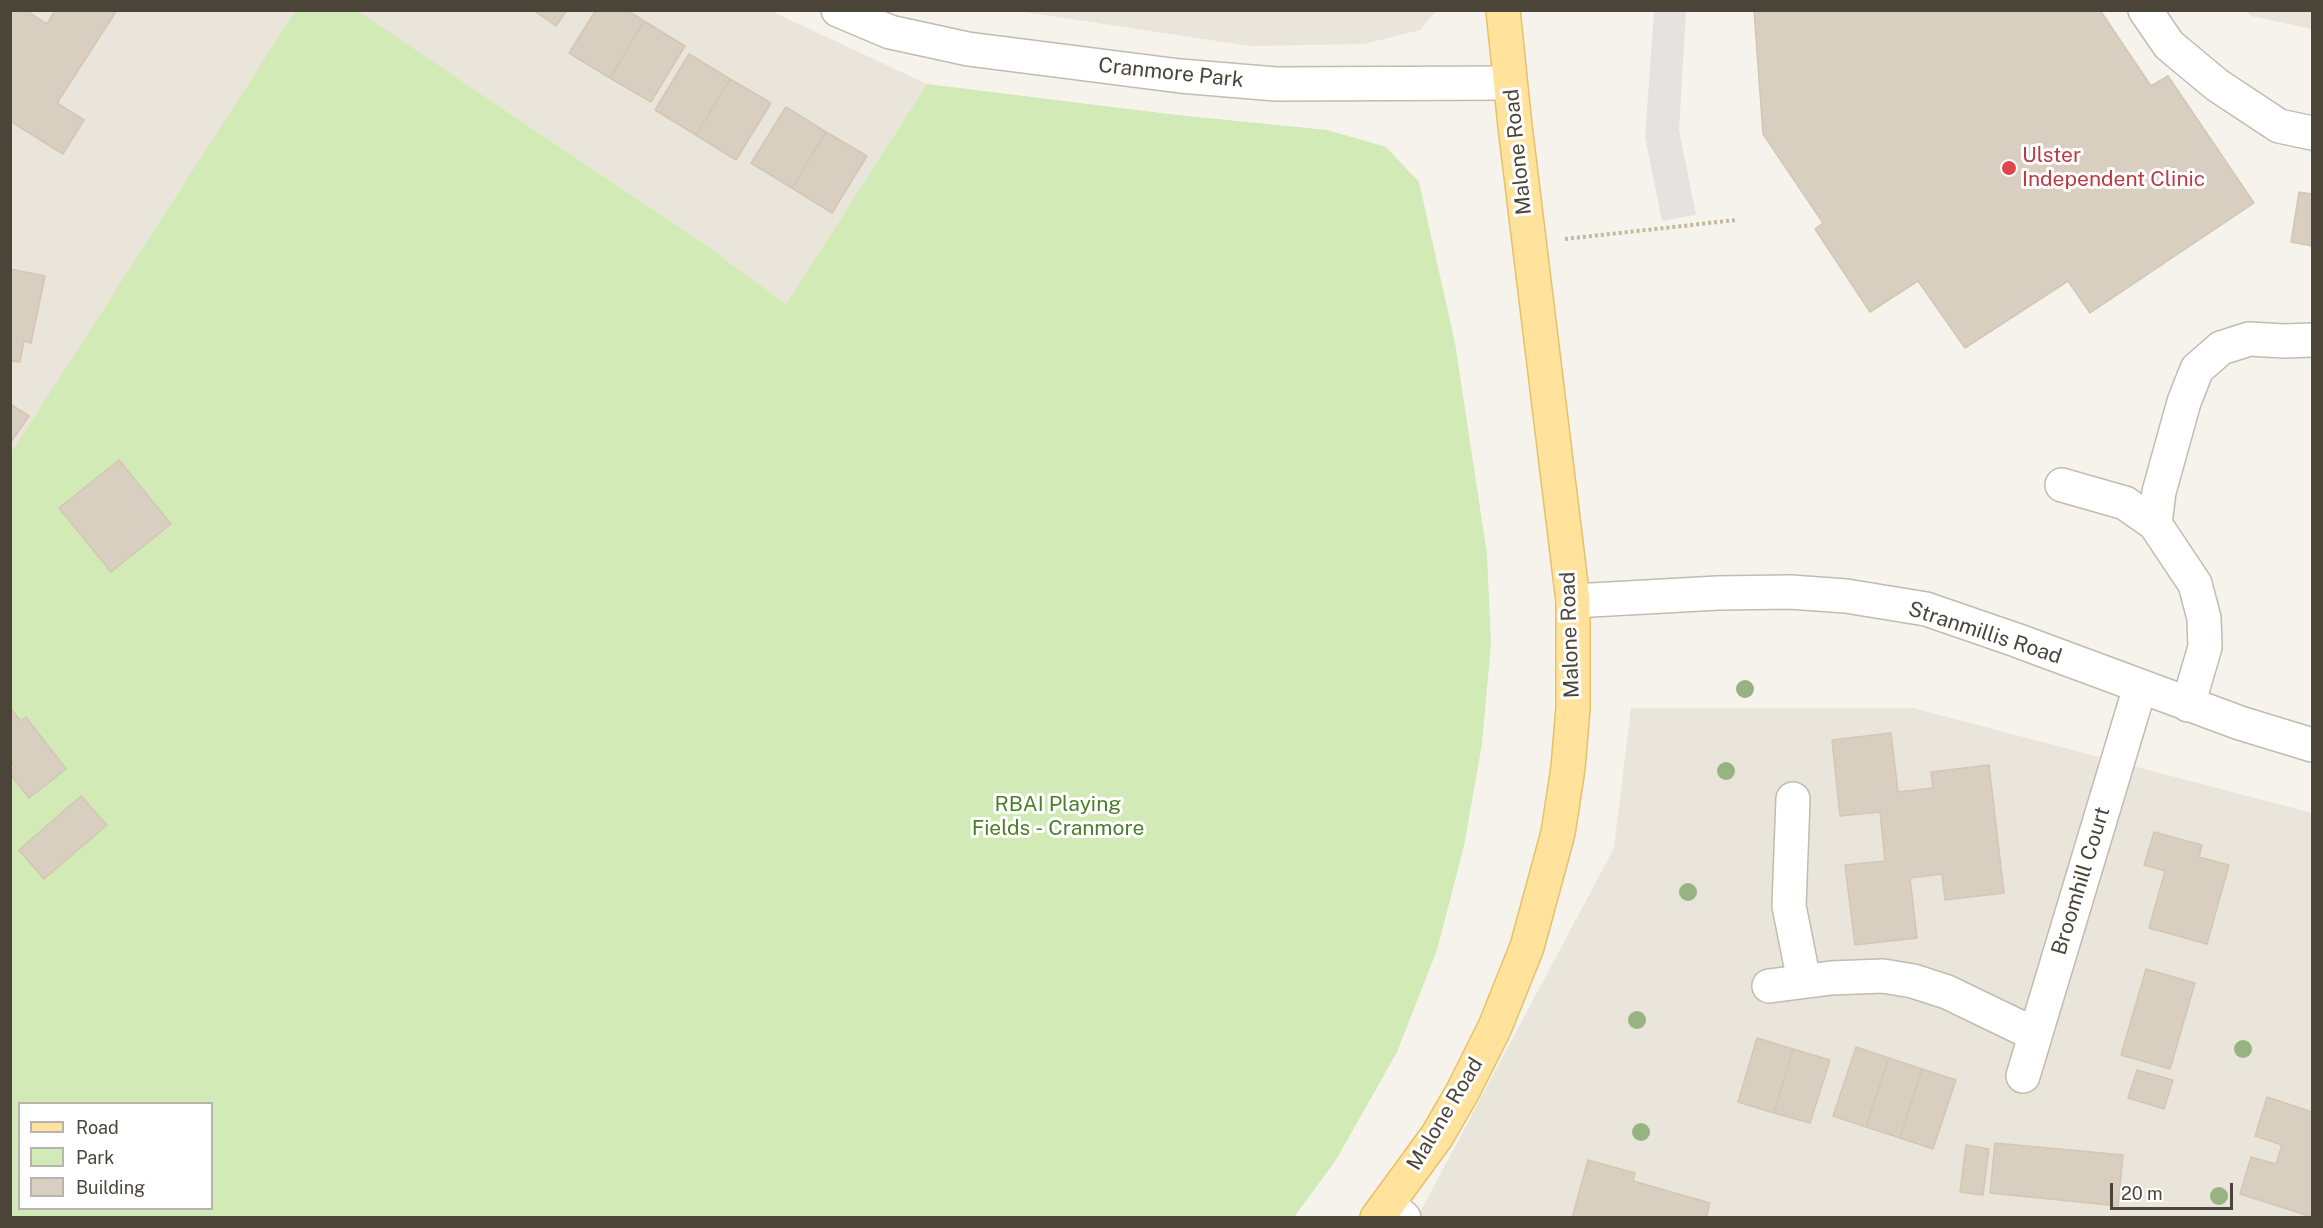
<!DOCTYPE html>
<html>
<head>
<meta charset="utf-8">
<style>
	body { margin:0 }
	#map { position:relative; width:2323px; height:1228px; overflow:hidden; background:#f6f3ec; font-family:"Public Sans",sans-serif }
	canvas { display:block }
	.frame { position:absolute; inset:0; border:12px solid #4b4439; pointer-events:none }
	.legend { position:absolute; left:18px; top:1102px; width:195px; height:108px; box-sizing:border-box; background:#fff; border:2px solid #b7b4b0; margin:0; padding:8px 10px; list-style:none; font-size:18px; color:#4b4439 }
	.legend li { display:flex; align-items:center; gap:12px; height:30px }
	.legend b { width:30px; border:2px solid #b7b4b0 }
	.scale { position:absolute; left:2110px; top:1183px; width:123px; height:27px; box-sizing:border-box; border:3px solid #4b4439; border-top:0; padding-left:8px; font-size:18px; line-height:21px; white-space:nowrap; color:#4b4439; -webkit-text-stroke:4px #fff; paint-order:stroke }
</style>
</head>
<body>
<div id="map">
<canvas width="2323" height="1228"></canvas>
<div class="frame"></div>
<ul class="legend">
<li><b style="height:8px;background:#ffe39c"></b>Road</li>
<li><b style="height:16px;background:#d2eab5"></b>Park</li>
<li><b style="height:16px;background:#d8cfc1"></b>Building</li>
</ul>
<div class="scale">20 m</div>
</div>
<script>
const ctx = document.querySelector('canvas').getContext('2d');
ctx.lineJoin = 'round';
function fillPath(path, color) {
  ctx.fillStyle = color;
  ctx.fill(path, 'evenodd');
}
function poly(rows) {
  const path = new Path2D();
  for (const r of rows) {
    path.moveTo(r[0], r[1]);
    for (let i = 2; i < r.length; i += 2) path.lineTo(r[i], r[i + 1]);
  }
  return path;
}
function trace(path, color, width, dash) {
  ctx.strokeStyle = color;
  ctx.lineWidth = width;
  ctx.lineCap = dash ? 'butt' : 'round';
  ctx.setLineDash(dash || []);
  ctx.stroke(path);
}
function label(font, color, halo, rows, align = 'center') {
  ctx.font = font + ' "Public Sans",sans-serif';
  ctx.lineWidth = 6;
  ctx.setLineDash([]);
  ctx.textBaseline = 'middle';
  ctx.strokeStyle = halo;
  ctx.fillStyle = color;
  for (const [text, x, y, turn = 0] of rows) {
    ctx.save();
    ctx.translate(x, y);
    ctx.rotate((+turn || 0) * Math.PI / 180);
    ctx.textAlign = isNaN(turn) ? turn : align;
    if (halo) ctx.strokeText(text, 0, 0);
    ctx.fillText(text, 0, 0);
    ctx.restore();
  }
}
const residential = poly([
	[11,11,295,11,11,455],
	[358,11,771,11,927,84,786,304,707,246],
	[1018,11,1436,10,1436,11,1420,30,1364,44,1250,46],
	[2246,11,2312,11,2312,29,2251,16],
	[1631,708,1913,708,2312,813,2312,1217,1417,1218,1614,848]
]);
const green = poly([
	[295,11,358,11,707,246,786,304,927,84,1177,115,1327,130,1386,147,1419,182,1455,343,1487,554,1491,644,1482,744,1464,846,1437,950,1397,1052,1336,1160,1294,1217,11,1217,10,455],
	[20,1104,212,1104,212,1208,20,1208]
]);
const parking = poly([
	[1654,11,1686,11,1679,130,1696,215,1662,221,1645,137]
]);
const building = poly([
	[10,10,26,10,47,24,55,10,117,10,57,103,84,120,63,154,10,121,10,10],
	[533,10,567,10,556,26,533,10],
	[596,10,627,10,644,21,610,78,569,53,596,10],
	[1754,10,2100,10,2151,86,2168,76,2254,203,2090,313,2068,281,1965,348,1918,281,1870,312,1815,229,1823,223,1763,134,1754,10],
	[644,21,685,46,651,102,610,78,644,21],
	[689,54,730,79,696,135,655,110,689,54],
	[730,79,771,103,736,160,696,135,730,79],
	[786,107,826,132,792,188,751,163,786,107],
	[826,132,867,156,832,213,792,188,826,132],
	[2299,192,2312,194,2312,246,2291,242,2299,192],
	[10,269,45,276,31,343,24,341,20,362,10,361,10,269],
	[10,404,29,416,11,442,10,442,10,404],
	[119,460,171,524,111,572,59,508,119,460],
	[10,708,21,721,26,717,66,769,29,798,10,774,10,771,15,767,10,762,10,708],
	[1891,733,1898,792,1933,788,1931,772,1989,765,2004,893,1945,900,1942,874,1910,878,1917,938,1855,945,1845,865,1885,861,1880,812,1840,816,1832,740,1891,733],
	[81,796,107,825,44,879,19,850,81,796],
	[2154,832,2202,845,2199,857,2229,865,2207,944,2149,928,2165,871,2144,865,2154,832],
	[2146,969,2195,983,2170,1069,2121,1055,2146,969],
	[1757,1038,1793,1049,1774,1113,1738,1102,1757,1038],
	[1856,1047,1889,1058,1866,1127,1833,1116,1856,1047],
	[1793,1049,1830,1060,1810,1123,1774,1113,1793,1049],
	[1889,1058,1922,1069,1900,1138,1866,1127,1889,1058],
	[1922,1069,1956,1080,1933,1149,1900,1138,1922,1069],
	[2137,1070,2173,1080,2164,1109,2128,1098,2137,1070],
	[2267,1097,2312,1112,2312,1217,2240,1194,2251,1157,2276,1164,2282,1145,2255,1136,2267,1097],
	[1995,1143,2123,1155,2118,1206,1990,1193,1995,1143],
	[1966,1145,1989,1149,1983,1195,1960,1192,1966,1145],
	[1588,1160,1635,1173,1633,1181,1710,1203,1706,1218,1572,1218,1588,1160]
]);
const path = poly([
	[1565,239,1736,220]
]);
const minor = poly([
	[838,10,890,32,968,49,1180,76,1276,84,1510,83],
	[2145,10,2169,45,2217,85,2279,126,2312,133],
	[2062,485,2125,503,2155,524,2195,584,2204,618,2205,647,2188,705],
	[2155,524,2159,492,2184,402,2197,369,2221,348,2249,339,2284,341,2312,340],
	[1573,601,1718,593,1790,592,1846,596,1926,609,2016,640,2240,723,2312,745],
	[1793,799,1789,906,1804,981],
	[1769,986,1831,978,1883,976,1913,981,1947,992,2034,1034],
	[2023,1076,2140,687],
	[1388,1204,1404,1218]
]);
const major = poly([
	[1377,1218,1437,1136,1463,1091,1495,1027,1527,947,1558,833,1568,768,1573,708,1573,601,1515,126,1503,10]
]);
const trees = [
	[1745,689],
	[1726,771],
	[1688,892],
	[1637,1020],
	[2243,1049],
	[1641,1132],
	[2219,1196]
];
const markers = [
	[2009,168,8,"#e0444e"]
];
const streetNames = [
	["Cranmore Park",1171,73,6],
	["Malone Road",1518,152,-96],
	["Stranmillis Road",1985,633,18],
	["Malone Road",1570,635,-92],
	["Broomhill Court",2081,881,-73],
	["Malone Road",1445,1114,-59]
];
const healthNames = [
	["Ulster",2022,156],
	["Independent Clinic",2022,180]
];
const parkNames = [
	["RBAI Playing",1058,805],
	["Fields - Cranmore",1058,829]
];
fillPath(residential, '#eae5da');
fillPath(green, '#d2eab5');
fillPath(parking, '#e5e3e0');
fillPath(building, '#d8cfc1');
trace(building, '#d3c7b4', 1.5);
trace(minor, '#c2bbae', 36);
trace(major, '#e6c16a', 36);
trace(path, '#c4b79f', 4, [3, 3]);
trace(minor, '#fff', 33);
trace(major, '#ffe39c', 33);
ctx.fillStyle = '#97b381';
for (const [x, y] of trees) {
  ctx.beginPath();
  ctx.arc(x, y, 9, 0, 2 * Math.PI);
  ctx.fill();
}
for (const [x, y, r, color] of markers) {
  const dot = new Path2D();
  dot.arc(x, y, r, 0, 2 * Math.PI);
  ctx.fillStyle = color;
  ctx.fill(dot);
  trace(dot, '#fff', 2);
}
label('21px', '#4b4439', '#fff', streetNames);
label('21px', '#be3a42', '#fff', healthNames, 'left');
label('21px', '#4a7f2a', '#fff', parkNames);
</script>
</body>
</html>
